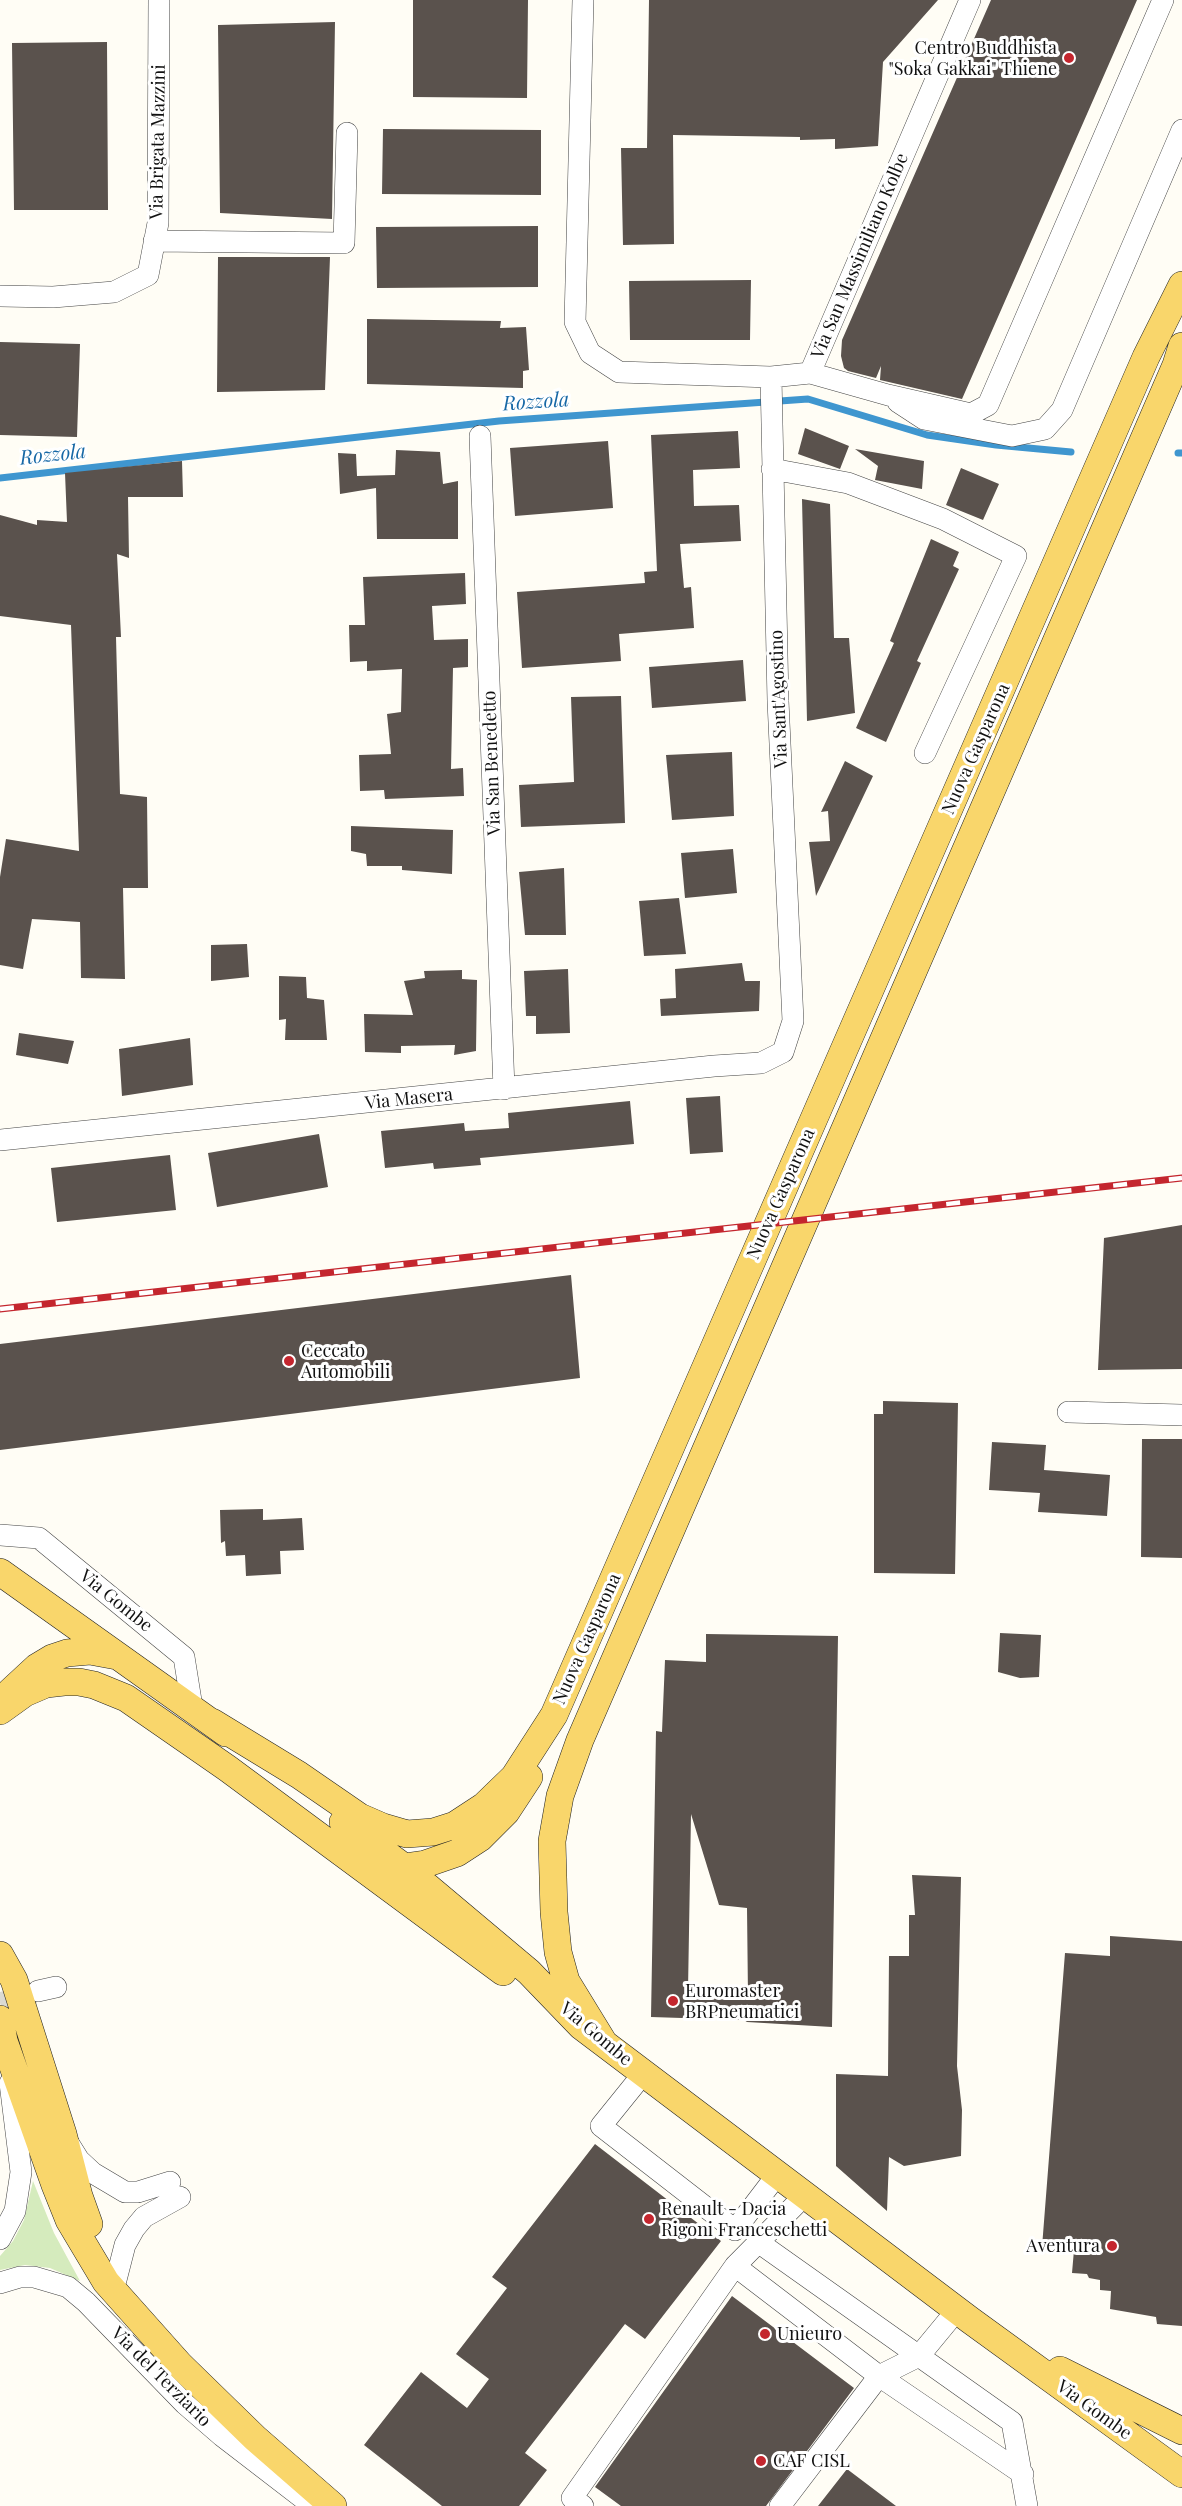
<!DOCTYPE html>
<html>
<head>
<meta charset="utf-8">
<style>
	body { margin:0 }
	canvas { display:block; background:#fffdf5 }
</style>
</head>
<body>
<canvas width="1182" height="2506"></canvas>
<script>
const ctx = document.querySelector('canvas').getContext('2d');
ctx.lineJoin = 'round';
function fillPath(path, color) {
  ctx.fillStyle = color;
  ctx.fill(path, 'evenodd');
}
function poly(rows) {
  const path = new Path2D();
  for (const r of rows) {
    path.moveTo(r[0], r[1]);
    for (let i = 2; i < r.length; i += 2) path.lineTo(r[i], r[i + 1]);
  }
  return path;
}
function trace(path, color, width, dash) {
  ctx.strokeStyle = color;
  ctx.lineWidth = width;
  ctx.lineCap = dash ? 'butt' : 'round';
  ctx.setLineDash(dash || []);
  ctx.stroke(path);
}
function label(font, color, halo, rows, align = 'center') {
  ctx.font = font + ' "Playfair Display",serif';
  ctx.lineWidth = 6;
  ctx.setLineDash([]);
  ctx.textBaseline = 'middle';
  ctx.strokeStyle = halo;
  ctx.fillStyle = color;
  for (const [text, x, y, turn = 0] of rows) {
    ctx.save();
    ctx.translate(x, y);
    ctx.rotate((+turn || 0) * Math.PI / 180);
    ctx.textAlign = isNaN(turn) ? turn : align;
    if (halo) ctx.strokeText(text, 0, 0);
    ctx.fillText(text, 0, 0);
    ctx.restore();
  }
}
const green = poly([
	[33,2181,54,2233,80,2281,50,2268,25,2265,0,2270,0,2256,13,2241,24,2220]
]);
const stream = poly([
	[1178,453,1182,453],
	[0,478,499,421,808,399,927,435,996,445,1071,452]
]);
const building = poly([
	[413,0,528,0,527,98,413,97],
	[649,0,938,0,883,62,878,146,835,149,835,139,800,140,800,137,673,135,674,244,623,245,621,148,647,148],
	[991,0,1137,0,962,399,880,380,881,366,876,378,848,371,844,368,841,356,842,340],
	[335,22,332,219,220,213,218,25],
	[107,42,108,210,14,210,12,43],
	[383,129,541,130,541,195,382,194],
	[538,226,538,287,377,288,376,227],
	[218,257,330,257,325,390,217,392],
	[751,280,750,340,630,340,629,281],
	[367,319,501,321,500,328,526,327,529,370,523,371,523,388,367,384],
	[0,342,80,344,77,437,0,435],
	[805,428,849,446,840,469,798,454],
	[738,431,740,468,693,470,694,506,739,505,741,541,680,544,684,588,691,587,694,628,619,634,621,661,522,668,517,592,645,583,644,572,657,571,651,435],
	[608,441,613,508,515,516,510,448],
	[855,449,924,461,922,489,875,480,878,466],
	[396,450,440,452,443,484,458,481,458,539,377,539,376,488,340,494,338,453,356,454,357,476,395,475],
	[182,461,183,497,128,497,129,558,117,554,121,637,116,637,120,794,147,797,148,888,123,888,125,979,81,978,80,922,32,919,23,969,0,965,0,877,6,839,79,851,71,625,0,616,0,515,37,525,37,520,67,522,65,473],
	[961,468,999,484,983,520,946,505],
	[802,499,830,504,834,638,849,638,855,713,807,721],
	[931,539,959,552,953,566,959,569,917,661,921,663,886,742,856,728,894,643,890,641],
	[465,573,466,604,432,606,434,640,468,639,468,667,453,668,451,769,463,768,464,796,385,799,384,790,360,791,359,755,391,754,387,714,401,712,402,669,367,671,367,661,350,662,349,625,365,625,363,577],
	[743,660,746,701,652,708,649,667],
	[621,696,625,823,521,827,519,785,574,782,571,697],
	[732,752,734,816,672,820,666,755],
	[845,761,873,776,816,896,809,842,830,841,828,811,821,812],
	[351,826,453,830,452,874,402,870,402,866,367,866,366,854,351,851],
	[733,849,737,893,685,898,681,853],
	[564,868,566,935,525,935,519,872],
	[679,898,686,954,644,956,639,901],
	[247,944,249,977,211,981,211,945],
	[742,963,745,981,760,981,759,1011,661,1016,660,999,676,998,675,969],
	[568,969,570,1033,536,1034,536,1016,526,1016,524,971],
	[462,970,462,979,477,980,476,1051,454,1055,455,1045,401,1046,401,1053,365,1052,364,1014,413,1015,404,981,425,978,424,971],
	[279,976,306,977,307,998,324,1000,327,1040,285,1040,286,1019,279,1020],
	[19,1033,74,1041,68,1064,16,1055],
	[190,1038,193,1085,122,1096,119,1049],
	[720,1096,723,1152,690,1154,686,1098],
	[630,1101,634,1144,480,1158,481,1165,434,1169,433,1163,385,1168,381,1131,464,1123,465,1131,509,1128,508,1113],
	[319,1134,328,1187,217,1207,208,1153],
	[170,1155,176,1210,57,1222,51,1168],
	[1182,1225,1182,1369,1098,1370,1104,1238],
	[571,1275,580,1378,0,1450,0,1344],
	[883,1401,958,1403,955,1574,874,1573,874,1414,883,1414],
	[1142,1439,1182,1439,1182,1558,1141,1557],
	[992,1442,1046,1445,1044,1470,1110,1475,1107,1516,1038,1512,1040,1493,989,1490],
	[263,1509,263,1520,302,1518,304,1550,280,1551,281,1574,246,1576,245,1555,226,1556,225,1541,221,1543,220,1510],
	[1000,1633,1041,1635,1039,1677,1020,1678,998,1672],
	[706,1634,838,1636,832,2027,747,2022,744,2020,651,2017,656,1731,662,1732,665,1660,706,1662],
	[691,1814,719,1905,747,1908,748,1997,688,1990],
	[912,1875,961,1877,957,2066,962,2110,961,2156,904,2166,889,2157,887,2211,836,2166,836,2074,888,2076,889,1956,909,1956,909,1915,915,1915],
	[1110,1936,1182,1941,1182,2326,1157,2324,1156,2317,1110,2309,1111,2291,1100,2290,1100,2280,1089,2278,1087,2274,1072,2273,1074,2250,1042,2247,1065,1953,1110,1956],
	[595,2144,721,2241,645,2339,625,2324,525,2453,547,2470,519,2506,442,2506,364,2445,421,2372,467,2408,489,2379,456,2354,507,2288,492,2277],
	[732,2296,854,2388,766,2506,621,2506,595,2487],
	[847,2469,896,2506,818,2506]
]);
const minorTunnel = poly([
	[0,2003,34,1993]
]);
const minor = poly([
	[583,0,575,322,590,353,619,372,771,377,810,373,970,0],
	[154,241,344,243,347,133],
	[0,296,53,297,114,292,148,275,158,223,159,0],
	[810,373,888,395,971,414,988,405,1163,0],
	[898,402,924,419,1012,436,1045,429,1062,410,1182,130],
	[480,436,504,1089],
	[772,469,848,483,943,519,1016,556,925,753],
	[0,1140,714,1066,761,1063,783,1052,793,1021,778,701,771,377],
	[1068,1412,1182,1415],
	[0,1535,39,1538,184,1657,192,1707],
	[38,1991,56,1987],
	[643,2074,601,2126,735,2230,777,2175],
	[69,2144,79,2160,93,2173,125,2192,138,2192,170,2182],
	[0,2239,15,2211,21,2172,10,2083],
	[758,2242,1012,2422,1027,2506],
	[735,2266,879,2376,780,2506],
	[116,2280,125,2245,134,2229,144,2217,180,2197],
	[0,2283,20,2277,34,2277,68,2287,86,2302,185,2404,222,2436,313,2506],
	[957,2310,919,2356,879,2376,1023,2474],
	[583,2506,572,2498,735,2266,805,2195]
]);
const major = poly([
	[0,1572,226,1733],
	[10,1692,37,1667,52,1658,67,1653,90,1651,117,1656],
	[0,1711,25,1693,46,1684,64,1682,79,1682,94,1685,126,1698,227,1768,503,1972],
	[212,1722,299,1775,360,1817,383,1827,407,1834,433,1832,455,1825,484,1806,514,1777,554,1715,1146,357,1182,285],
	[343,1822,404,1867,529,1972,581,2026,970,2320,1182,2474],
	[395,1864,404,1867,425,1864,457,1853,480,1838,506,1812,529,1777],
	[0,1955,14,1980,63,2134,79,2196,89,2224],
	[0,2019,4,2041,55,2185,69,2220,106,2282,180,2365,255,2438,333,2506],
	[604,2043,566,1981,558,1952,554,1912,552,1841,560,1796,580,1740,1176,365,1182,346],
	[1060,2370,1182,2431]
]);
const rail = poly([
	[0,1309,1182,1178]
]);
const markers = [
	[1069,58,6,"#c4262e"],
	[289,1361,6,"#c4262e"],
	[673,2001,6,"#c4262e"],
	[649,2219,6,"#c4262e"],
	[1112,2246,6,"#c4262e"],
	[765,2334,6,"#c4262e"],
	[761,2461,6,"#c4262e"]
];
const poiNames = [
	["Centro Buddhista",1057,48,"right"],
	["\"Soka Gakkai\" Thiene",1057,69,"right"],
	["Ceccato",301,1351],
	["Automobili",301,1372],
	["Euromaster",685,1991],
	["BRPneumatici",685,2012],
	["Renault - Dacia",661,2209],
	["Rigoni Franceschetti",661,2230],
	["Aventura",1100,2246,"right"],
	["Unieuro",777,2334],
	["CAF CISL",773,2461]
];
const streetNames = [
	["Via Brigata Mazzini",158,142,-89],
	["Via San Massimiliano Kolbe",860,256,-67],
	["Via Sant'Agostino",779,699,-92],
	["Nuova Gasparona",976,749,-66],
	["Via San Benedetto",492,763,-92],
	["Via Masera",409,1099,-6],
	["Nuova Gasparona",781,1194,-66],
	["Via Gombe",116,1601,39],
	["Nuova Gasparona",587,1639,-66],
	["Via Gombe",596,2034,40],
	["Via del Terziario",161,2377,45],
	["Via Gombe",1094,2410,36]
];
const waterNames = [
	["Rozzola",536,402,-4],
	["Rozzola",53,455,-6]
];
fillPath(green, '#d5ebbd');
trace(stream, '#3f96cf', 7);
fillPath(building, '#5a524d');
trace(minorTunnel, '#dbdad3', 21, [21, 10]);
trace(minor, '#444', 22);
trace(major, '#222', 28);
trace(minor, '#fff', 21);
trace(major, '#f9d66b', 27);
trace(rail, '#c4262e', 7);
trace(rail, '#fff', 4.5, [14]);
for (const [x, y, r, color] of markers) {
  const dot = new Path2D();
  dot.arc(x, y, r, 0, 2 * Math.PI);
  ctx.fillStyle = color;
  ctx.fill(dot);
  trace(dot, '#fff', 2);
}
label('18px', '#111', '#fff', poiNames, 'left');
label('18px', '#111', '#fff', streetNames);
label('italic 20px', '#1768a6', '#fff', waterNames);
</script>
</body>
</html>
